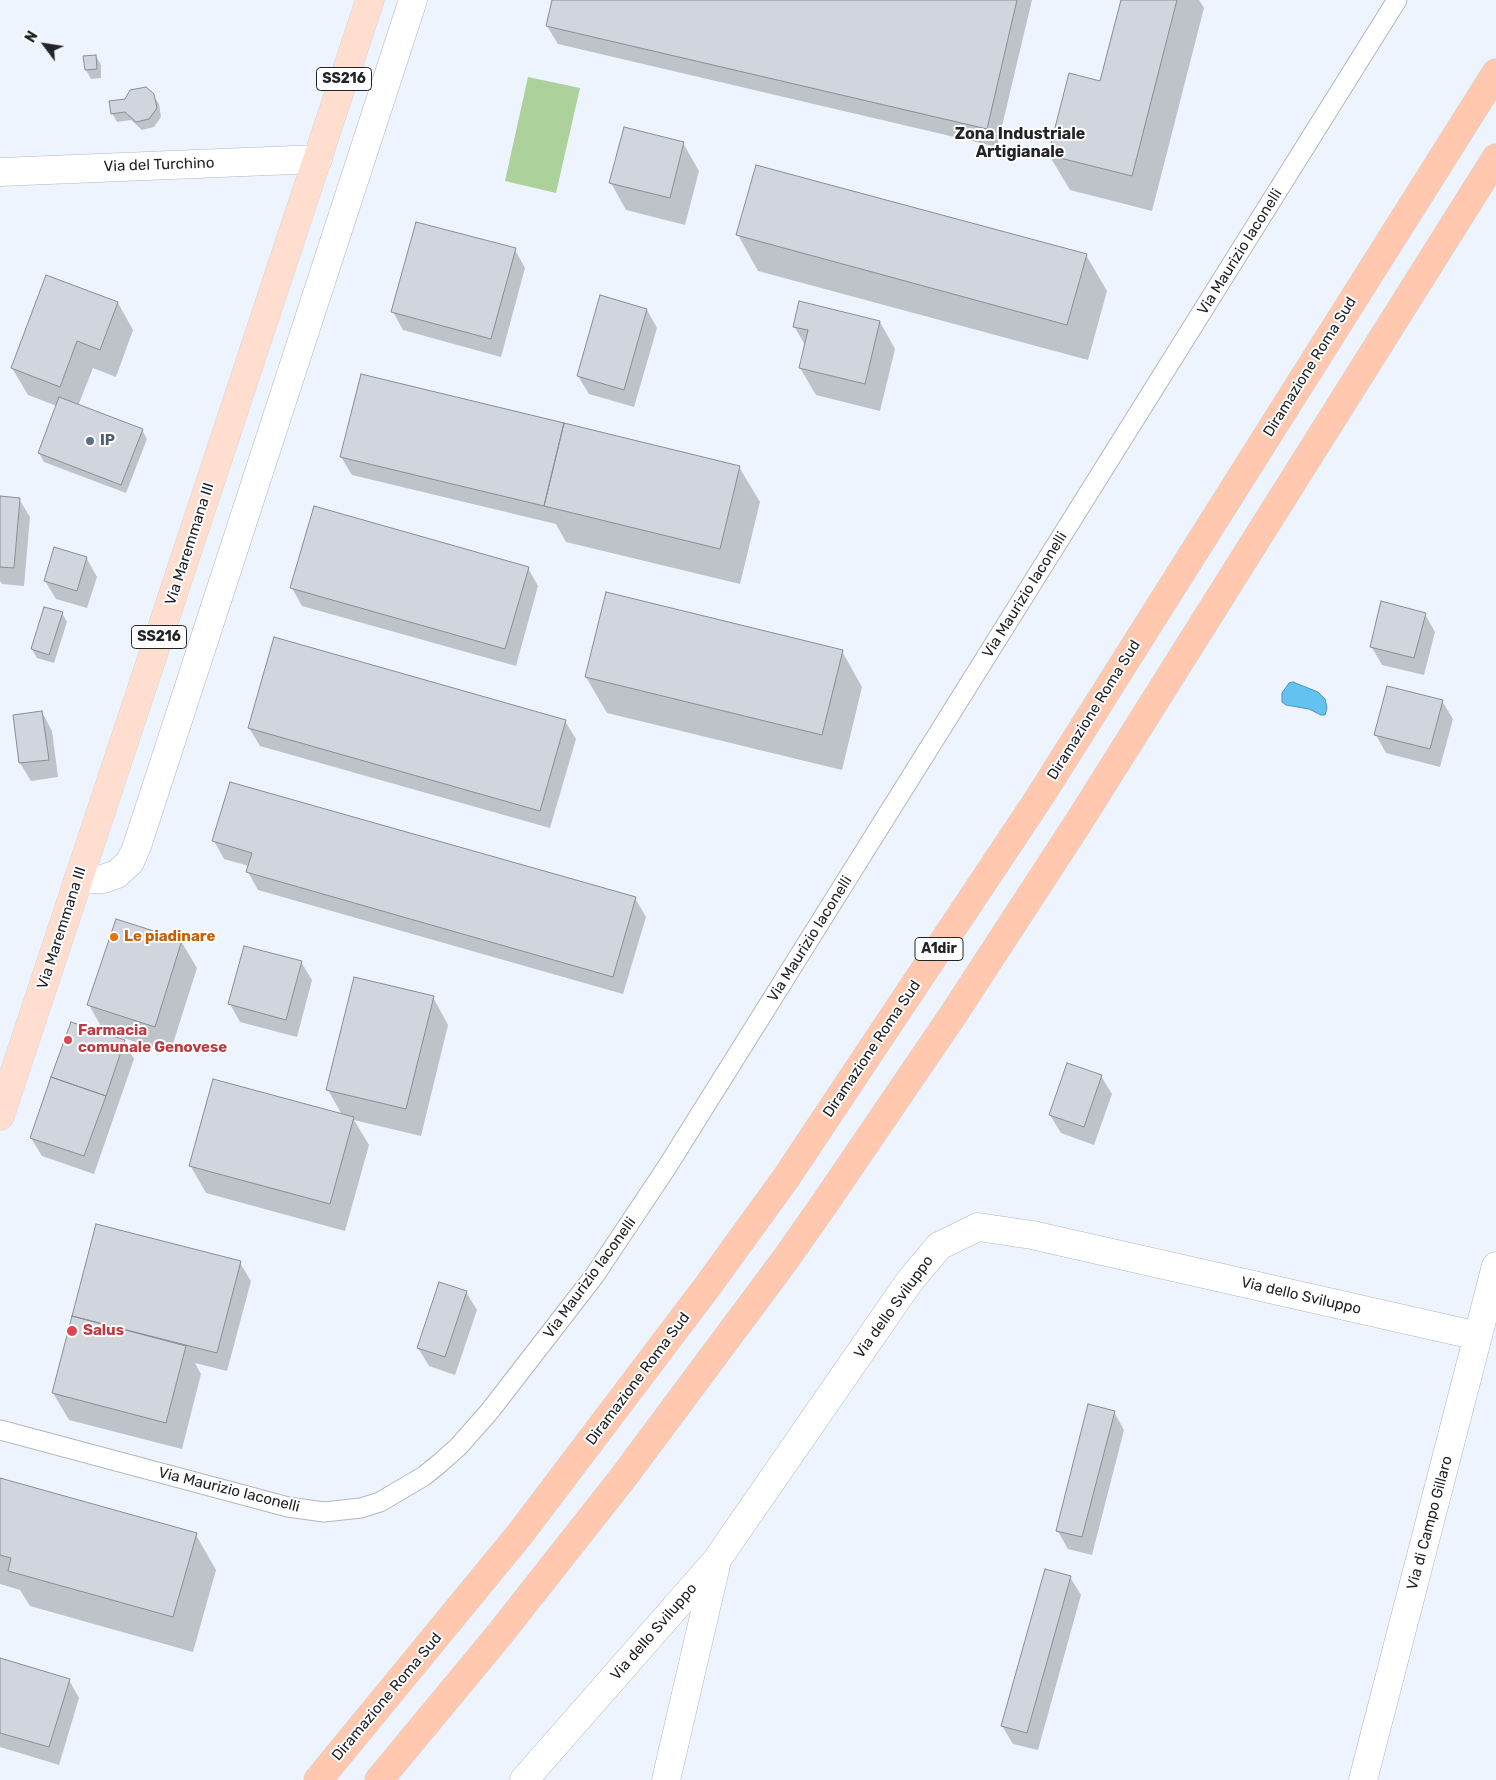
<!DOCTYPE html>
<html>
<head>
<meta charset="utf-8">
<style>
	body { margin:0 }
	#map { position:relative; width:1496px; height:1780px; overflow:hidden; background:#eef4fd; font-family:Rubik,sans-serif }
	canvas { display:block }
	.north { position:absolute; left:20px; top:20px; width:50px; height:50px; -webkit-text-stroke:4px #fff; paint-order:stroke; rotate:301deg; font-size:14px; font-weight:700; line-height:20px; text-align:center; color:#222427 }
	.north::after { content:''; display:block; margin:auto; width:18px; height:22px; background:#222427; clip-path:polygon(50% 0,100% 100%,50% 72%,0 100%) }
</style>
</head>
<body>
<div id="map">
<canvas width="1496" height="1780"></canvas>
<div class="north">N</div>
</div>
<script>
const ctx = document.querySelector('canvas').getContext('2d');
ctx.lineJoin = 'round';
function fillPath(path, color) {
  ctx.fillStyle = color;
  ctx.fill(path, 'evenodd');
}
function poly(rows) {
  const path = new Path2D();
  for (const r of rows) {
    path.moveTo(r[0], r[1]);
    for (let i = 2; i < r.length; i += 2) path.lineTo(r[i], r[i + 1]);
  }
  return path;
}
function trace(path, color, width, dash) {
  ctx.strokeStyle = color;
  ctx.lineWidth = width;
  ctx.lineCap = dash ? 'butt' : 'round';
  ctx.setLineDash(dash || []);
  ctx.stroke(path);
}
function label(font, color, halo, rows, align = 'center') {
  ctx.font = font + ' Rubik,sans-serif';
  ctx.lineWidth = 4;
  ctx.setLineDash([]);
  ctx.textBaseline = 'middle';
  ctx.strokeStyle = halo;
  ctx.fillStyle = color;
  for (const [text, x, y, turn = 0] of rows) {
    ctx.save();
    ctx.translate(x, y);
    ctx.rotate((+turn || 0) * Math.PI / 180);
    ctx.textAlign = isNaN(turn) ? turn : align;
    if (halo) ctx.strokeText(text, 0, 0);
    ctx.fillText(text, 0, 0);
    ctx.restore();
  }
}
const green = poly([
	[528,77,580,88,556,193,505,181]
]);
const water = poly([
	[1293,682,1318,692,1325,699,1327,708,1325,715,1321,715,1309,709,1286,705,1282,702,1282,693,1289,683,1293,682]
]);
const shadow = poly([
	[554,0,1032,0,997,147,558,44,547,26],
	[1122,0,1199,0,1204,8,1152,211,1070,190,1049,155,1101,82],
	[96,56,101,65,101,78,91,79,86,70,85,57],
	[153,95,159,104,161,117,154,127,142,130,131,120,117,122,112,113],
	[683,143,699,171,685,225,626,210,611,183],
	[738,235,1086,255,1107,291,1088,360,758,271],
	[515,250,525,268,501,357,403,330,393,312],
	[118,303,133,330,116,377,93,368,78,406,142,430,147,439,126,493,44,462,39,453,57,406,28,395,12,368],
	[647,310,657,328,634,407,589,394,578,376],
	[880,322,895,349,880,411,816,395,800,368,805,345,794,326],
	[341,457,739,467,760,502,740,584,566,542,556,524,352,475],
	[0,497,19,499,30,517,24,586,2,584,0,581],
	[55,549,87,559,97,577,87,608,56,599,45,581],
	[528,568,538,586,516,666,302,606,292,588],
	[607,593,842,651,862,687,842,770,607,713,586,677],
	[62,613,67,622,54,663,37,658,32,649],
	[1425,614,1435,632,1424,675,1382,665,1371,646],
	[1442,701,1453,719,1440,767,1386,753,1376,735],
	[42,712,52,731,58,777,31,781,20,763],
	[565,721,576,739,550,828,260,746,249,728],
	[214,841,635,898,646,917,623,994,258,890,248,872,249,866,224,859],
	[181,941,197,968,170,1053,111,1034,111,1037,124,1041,134,1059,94,1174,42,1156,31,1138,106,1035,89,1005],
	[301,962,312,980,297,1037,240,1022,230,1004],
	[433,997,448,1025,421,1136,354,1120,369,1145,345,1231,206,1193,190,1165,342,1115,328,1090],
	[1101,1076,1112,1094,1094,1145,1061,1133,1050,1115],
	[97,1226,240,1263,251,1281,227,1371,195,1363,201,1374,182,1449,69,1420,53,1393],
	[466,1292,477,1310,455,1375,429,1366,418,1348],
	[1114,1412,1124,1430,1092,1555,1068,1549,1057,1530],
	[0,1479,196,1535,216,1570,193,1652,30,1606,20,1590,0,1584],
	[1070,1577,1081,1595,1038,1750,1013,1744,1002,1726],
	[0,1659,69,1680,79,1698,59,1765,0,1747]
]);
const building = poly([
	[552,0,1017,0,987,129,546,26,552,0],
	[1121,0,1177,0,1132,176,1048,155,1069,73,1100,81,1121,0],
	[96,55,97,69,85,70,83,56,96,55],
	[146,87,154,94,157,108,149,119,136,122,125,112,111,114,109,101,125,99,130,90,146,87],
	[624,127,684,142,670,198,609,183,624,127],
	[756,165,1087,254,1067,325,736,235,756,165],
	[416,222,516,248,491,339,391,312,416,222],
	[46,275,118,302,100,350,77,341,60,387,11,368,46,275],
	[600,295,647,309,624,390,577,376,600,295],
	[799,301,880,321,865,384,799,368,808,330,793,327,799,301],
	[361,374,564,423,544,506,340,457,361,374],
	[59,397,143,429,121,485,38,453,59,397],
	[564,423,740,466,720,549,544,506,564,423],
	[0,496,20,498,14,568,0,567,0,496],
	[314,506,529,567,505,649,290,588,314,506],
	[54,547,87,557,77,591,44,581,54,547],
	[606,592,843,650,822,735,585,677,606,592],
	[1381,601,1426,613,1414,658,1370,647,1381,601],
	[44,607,63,612,49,655,31,649,44,607],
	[274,637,566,720,540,811,248,728,274,637],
	[1387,686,1443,700,1430,749,1374,735,1387,686],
	[42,711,49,760,19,763,13,715,42,711],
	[230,782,636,897,613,977,246,872,252,853,212,841,230,782],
	[116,919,182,940,155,1027,87,1005,116,919],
	[244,946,302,961,286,1020,228,1004,244,946],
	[354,977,434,996,406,1109,326,1090,354,977],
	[71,1022,125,1040,106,1096,51,1077,71,1022],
	[1067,1063,1102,1075,1084,1127,1049,1115,1067,1063],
	[51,1077,106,1096,84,1156,30,1138,51,1077],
	[213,1079,354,1117,330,1204,189,1166,213,1079],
	[96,1224,241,1261,217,1353,72,1316,96,1224],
	[439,1282,467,1291,445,1357,417,1348,439,1282],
	[72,1316,186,1346,166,1423,52,1393,72,1316],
	[1088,1404,1115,1411,1082,1537,1056,1531,1088,1404],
	[0,1478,197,1533,173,1617,8,1571,11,1558,0,1555,0,1478],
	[1045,1569,1071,1576,1027,1733,1001,1726,1045,1569],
	[0,1658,70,1679,49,1747,0,1733,0,1658]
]);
const lane = poly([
	[0,1430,288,1507,324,1512,361,1508,380,1502,424,1476,440,1463,458,1447,489,1412,595,1275,667,1167,1397,0]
]);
const street = poly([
	[0,172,318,159],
	[78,880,103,879,117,874,130,862,137,846,413,0],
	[524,1780,716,1561,909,1282,939,1246,978,1227,1032,1235,1478,1336],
	[666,1780,716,1565],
	[1363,1780,1496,1266]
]);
const primary = poly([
	[0,1116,370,0]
]);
const highway = poly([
	[318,1780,520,1534,707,1287,786,1178,1039,798,1496,73],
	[379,1780,499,1635,622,1479,785,1260,825,1203,953,1015,1080,820,1496,158]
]);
const markers = [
	[90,441,5,"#5c6f8a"],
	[114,937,5,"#e8710a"],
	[68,1040,5,"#e0444e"],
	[72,1331,6,"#e0444e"]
];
const shields = [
	[344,79,55],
	[159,637,55],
	[939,949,48]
];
const shieldNames = [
	["SS216",344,79],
	["SS216",159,637],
	["A1dir",939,949]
];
const streetNames = [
	["Via del Turchino",159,165,-2],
	["Via Maurizio Iaconelli",1240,252,-58],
	["Diramazione Roma Sud",1310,367,-58],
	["Via Maremmana III",190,544,-72],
	["Via Maurizio Iaconelli",1025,595,-58],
	["Diramazione Roma Sud",1094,710,-58],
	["Via Maremmana III",62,928,-72],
	["Via Maurizio Iaconelli",810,939,-58],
	["Diramazione Roma Sud",872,1049,-56],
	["Via Maurizio Iaconelli",590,1278,-54],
	["Via dello Sviluppo",1301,1296,13],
	["Via dello Sviluppo",894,1307,-54],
	["Diramazione Roma Sud",638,1379,-53],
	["Via Maurizio Iaconelli",229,1490,14],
	["Via di Campo Gillaro",1430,1523,-75],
	["Via dello Sviluppo",654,1632,-49],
	["Diramazione Roma Sud",387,1697,-50]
];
const serviceNames = [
	["IP",100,441]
];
const foodNames = [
	["Le piadinare",124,937]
];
const healthNames = [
	["Farmacia",78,1031],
	["comunale Genovese",78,1048],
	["Salus",83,1331]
];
const neighbourhoodNames = [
	["Zona Industriale",1020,134],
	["Artigianale",1020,152]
];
fillPath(green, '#acd19a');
fillPath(water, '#64c2f0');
trace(water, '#5093b4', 1);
fillPath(shadow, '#0003');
fillPath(building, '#d0d5de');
trace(building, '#888d95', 1);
trace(lane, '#b1b6bf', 21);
trace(street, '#b1b6bf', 29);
trace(primary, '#d3d3d4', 29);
trace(highway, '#d3d3d4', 29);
trace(lane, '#fff', 19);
trace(street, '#fff', 28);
trace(primary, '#ffdecf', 28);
trace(highway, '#ffc8af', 28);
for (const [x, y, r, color] of markers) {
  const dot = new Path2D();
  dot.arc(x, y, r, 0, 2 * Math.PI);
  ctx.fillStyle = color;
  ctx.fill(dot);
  trace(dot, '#fff', 2);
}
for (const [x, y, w] of shields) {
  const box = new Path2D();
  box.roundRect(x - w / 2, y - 11.5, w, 23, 4);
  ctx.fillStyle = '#fff';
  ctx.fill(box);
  trace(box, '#222427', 1);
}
label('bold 14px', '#222427', null, shieldNames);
label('15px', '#222427', '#fff', streetNames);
label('bold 15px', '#4e5e75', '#fff', serviceNames, 'left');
label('bold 15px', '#c56008', '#fff', foodNames, 'left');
label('bold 15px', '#be3a42', '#fff', healthNames, 'left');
label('bold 16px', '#222427', '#fff', neighbourhoodNames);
</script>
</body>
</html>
